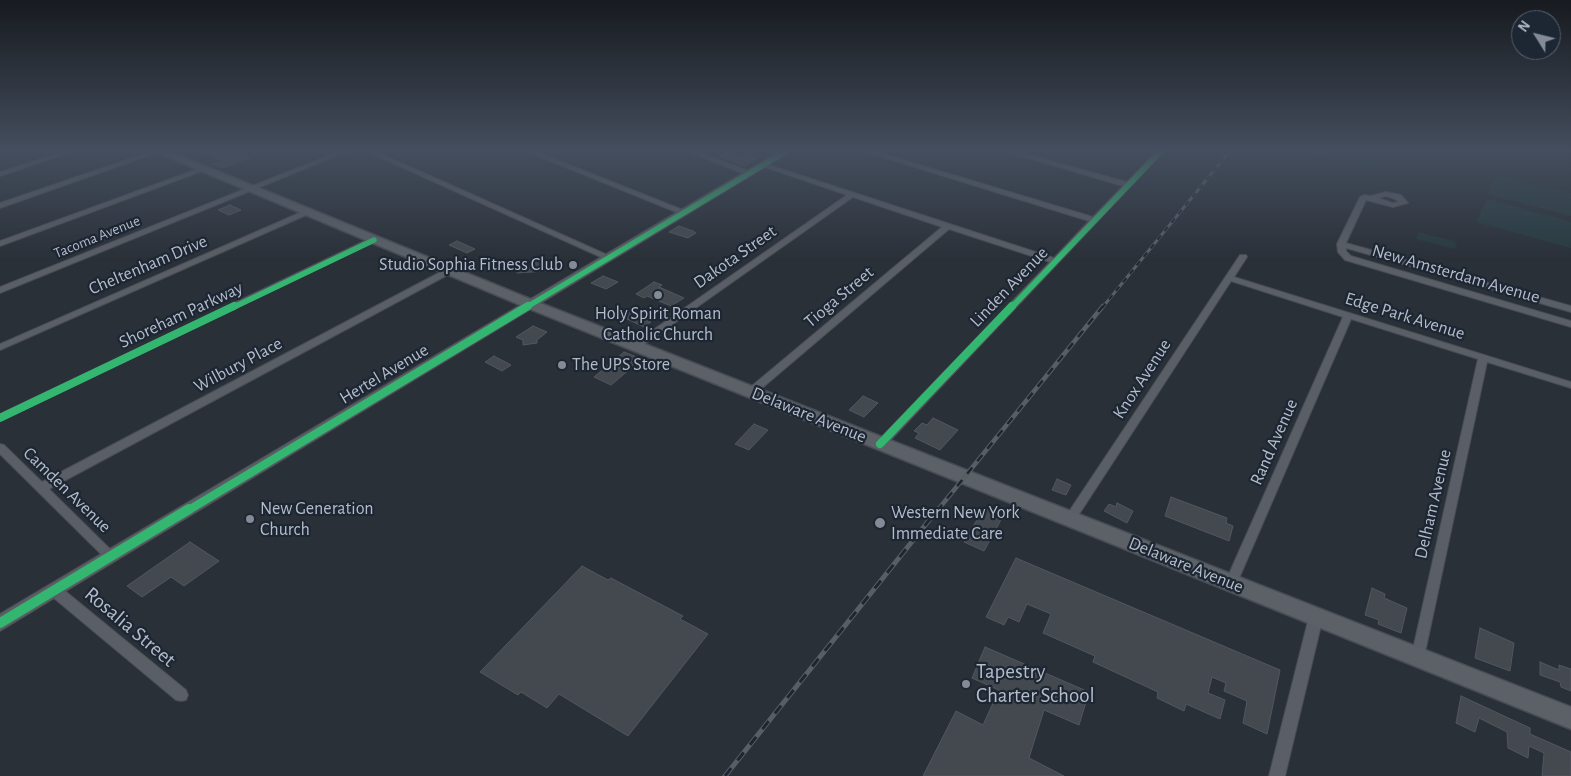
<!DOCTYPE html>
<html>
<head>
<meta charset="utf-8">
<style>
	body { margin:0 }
	#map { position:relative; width:1571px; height:776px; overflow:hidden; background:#2a3038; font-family:"Alegreya Sans",sans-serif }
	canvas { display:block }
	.north { position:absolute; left:1511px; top:10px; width:50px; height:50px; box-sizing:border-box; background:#1d2633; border:1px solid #59626f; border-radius:50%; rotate:306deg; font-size:14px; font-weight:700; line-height:20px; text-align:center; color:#b4bcc9 }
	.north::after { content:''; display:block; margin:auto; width:18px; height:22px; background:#848b96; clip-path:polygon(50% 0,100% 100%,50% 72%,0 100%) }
</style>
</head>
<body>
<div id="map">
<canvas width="1571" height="776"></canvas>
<div class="north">N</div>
</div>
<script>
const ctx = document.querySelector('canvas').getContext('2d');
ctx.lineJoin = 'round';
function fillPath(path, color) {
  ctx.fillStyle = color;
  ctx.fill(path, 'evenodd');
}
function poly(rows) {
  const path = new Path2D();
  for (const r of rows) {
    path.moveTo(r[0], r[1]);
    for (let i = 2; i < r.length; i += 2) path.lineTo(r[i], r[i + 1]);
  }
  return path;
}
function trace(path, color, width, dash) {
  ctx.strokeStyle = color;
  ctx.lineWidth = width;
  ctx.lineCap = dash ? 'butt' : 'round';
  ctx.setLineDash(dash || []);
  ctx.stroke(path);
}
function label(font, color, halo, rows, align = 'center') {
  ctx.font = font + ' "Alegreya Sans",sans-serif';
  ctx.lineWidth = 4.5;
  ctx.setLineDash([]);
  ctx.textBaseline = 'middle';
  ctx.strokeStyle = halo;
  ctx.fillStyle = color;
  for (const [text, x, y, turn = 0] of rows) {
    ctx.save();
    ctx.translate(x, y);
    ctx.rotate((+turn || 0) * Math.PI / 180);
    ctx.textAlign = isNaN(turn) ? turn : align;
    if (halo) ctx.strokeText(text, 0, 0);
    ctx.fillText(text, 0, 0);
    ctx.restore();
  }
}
const green = poly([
	[1312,152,1375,152,1375,167,1324,158],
	[1497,174,1571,193,1571,216,1488,194],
	[1487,199,1571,222,1571,248,1476,222],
	[1418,232,1457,242,1455,249,1416,239]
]);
const building = poly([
	[205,152,239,152,250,158,222,168,211,164,221,161,205,152],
	[726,152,743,157,750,152,761,156,745,166,718,156,726,152],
	[230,205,241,210,229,215,218,210,230,205],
	[679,226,693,231,696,233,688,238,669,232,679,226],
	[457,241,475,249,467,253,449,245,457,241],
	[543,260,542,264,561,270,517,273,517,271,535,264,535,261,543,260],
	[603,276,618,282,606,289,591,283,603,276],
	[654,282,662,285,659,287,684,298,671,306,647,296,644,298,636,294,654,282],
	[610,311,633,311,645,317,642,319,651,322,644,327,610,311],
	[533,326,547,332,537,340,537,343,523,345,523,340,516,337,533,326],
	[624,352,642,359,611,385,594,377,624,352],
	[494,356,511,365,502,371,485,362,494,356],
	[863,396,878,403,864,417,849,410,863,396],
	[933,418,958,430,940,450,915,438,919,433,914,431,922,423,927,425,933,418],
	[754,424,768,430,749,450,735,444,754,424],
	[1057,479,1071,485,1066,495,1052,490,1057,479],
	[1171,497,1227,518,1226,523,1233,526,1229,541,1165,516,1171,497],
	[1117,503,1133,511,1127,523,1104,511,1109,504,1116,507,1117,503],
	[984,508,1003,516,984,551,964,542,984,508],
	[190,542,219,561,184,586,171,577,142,597,127,586,190,542],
	[1016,558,1280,670,1267,734,1243,723,1247,701,1224,691,1226,683,1212,677,1208,693,1225,700,1220,719,1186,704,1184,711,1157,698,1158,692,1093,662,1095,656,1043,633,1051,614,1027,604,1019,622,1008,617,1004,625,986,617,1016,558],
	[582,566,608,580,611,578,683,616,680,619,708,634,628,736,559,694,547,708,521,692,518,695,480,672,582,566],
	[1372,588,1385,594,1384,598,1407,608,1401,633,1378,624,1379,620,1365,615,1372,588],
	[1480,628,1514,643,1510,671,1475,658,1480,628],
	[985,647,1089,692,1079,725,1044,710,1029,758,1064,776,923,776,956,711,983,725,999,690,972,678,985,647],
	[1540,662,1559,670,1559,665,1571,669,1571,691,1561,687,1560,682,1540,675,1540,662],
	[1461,696,1530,728,1530,734,1571,752,1571,776,1542,776,1544,753,1529,746,1528,758,1508,748,1507,732,1479,718,1475,732,1456,723,1461,696]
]);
const street = poly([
	[61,152,71,152,0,176,0,172,61,152],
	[149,152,159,152,0,208,0,203,149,152],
	[337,152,346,152,0,293,0,287,337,152],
	[368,152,377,152,612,257,611,259,605,259,368,152],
	[528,152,537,152,688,212,687,214,681,214,528,152],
	[689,152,699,152,754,173,747,175,689,152],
	[866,152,877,152,1093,217,1123,186,1008,152,1019,152,1127,182,1156,152,1163,152,884,447,876,447,875,444,1050,262,949,229,755,394,747,394,746,392,747,390,942,227,853,197,639,348,633,348,631,346,633,344,847,195,762,166,762,164,766,164,1054,258,1089,221,866,152],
	[203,167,205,168,205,170,0,246,0,241,203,167],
	[1386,192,1401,195,1408,203,1393,207,1366,200,1346,243,1571,306,1571,312,1346,248,1346,251,1351,256,1571,321,1571,327,1345,260,1338,252,1337,244,1360,197,1364,195,1371,196,1386,192],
	[1386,196,1395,199,1399,202,1393,203,1378,198,1386,196],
	[306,210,309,210,313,212,0,350,0,344,306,210],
	[371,238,374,238,378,240,0,421,0,414,371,238],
	[1240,255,1246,255,1247,257,1234,277,1571,382,1571,388,1487,362,1423,662,1418,664,1413,662,1411,658,1478,359,1351,319,1237,583,1235,587,1231,588,1227,587,1225,583,1343,317,1231,281,1074,522,1070,523,1066,522,1064,519,1240,255],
	[450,267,453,268,453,272,49,489,114,553,116,556,114,559,110,561,106,559,0,454,0,444,4,445,42,482,450,267],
	[54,585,59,586,186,690,188,695,186,700,181,701,176,700,49,594,48,590,49,586,54,585],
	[1316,611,1321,613,1323,617,1285,776,1269,776,1309,617,1311,613,1316,611]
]);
const secondary = poly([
	[778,152,790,152,0,631,0,614,778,152]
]);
const primary = poly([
	[156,152,171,152,535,301,1571,707,1571,729,525,307,156,152]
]);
const railFar2 = poly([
	[1102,308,1229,152]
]);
const railFar1 = poly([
	[937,511,1103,306]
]);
const rail = poly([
	[725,776,938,509]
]);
const cyclewayFar2 = poly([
	[232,308,374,240],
	[525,308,785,152],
	[1011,308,1160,152]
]);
const cyclewayFar1 = poly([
	[0,418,234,306],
	[880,444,1012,306],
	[187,511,528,306]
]);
const cycleway = poly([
	[0,623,189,509]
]);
const markers = [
	[573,265,5,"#848b96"],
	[658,295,5,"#848b96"],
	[562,365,5,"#848b96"],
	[250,519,5,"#848b96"],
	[880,523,6,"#848b96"],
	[966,684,5,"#848b96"]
];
const farStreetnames = [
	["Tacoma Avenue",97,237,-22]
];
const streetNames = [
	["Dakota Street",735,257,-35],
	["Cheltenham Drive",148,265,-23],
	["New Amsterdam Avenue",1456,274,16],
	["Linden Avenue",1009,287,-46],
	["Tioga Street",839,297,-40],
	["Shoreham Parkway",181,315,-25],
	["Edge Park Avenue",1405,316,17],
	["Wilbury Place",238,365,-28],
	["Hertel Avenue",384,374,-31],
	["Knox Avenue",1142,379,-57],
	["Delaware Avenue",809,415,22],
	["Rand Avenue",1274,442,-66],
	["Camden Avenue",67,490,44],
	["Delham Avenue",1433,504,-77],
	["Delaware Avenue",1186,565,22]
];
const poiNames = [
	["Studio Sophia Fitness Club",563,265,"right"],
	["Holy Spirit Roman",658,314,"center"],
	["Catholic Church",658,335,"center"],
	["The UPS Store",572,365],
	["New Generation",260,509],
	["Church",260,530],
	["Western New York",891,513],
	["Immediate Care",891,534]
];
const nearStreetnames = [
	["Rosalia Street",130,627,40]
];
const nearPoinames = [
	["Tapestry",976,672],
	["Charter School",976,696]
];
fillPath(green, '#273a3e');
fillPath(building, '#444950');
trace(building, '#52575f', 1);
trace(street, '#484c53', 2);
trace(secondary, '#484c53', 2);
trace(primary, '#484c55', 3);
fillPath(street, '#5a5e66');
fillPath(secondary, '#595d64');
fillPath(primary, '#5c6168');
trace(railFar2, '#595d64', 3);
trace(railFar1, '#595d64', 4.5);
trace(rail, '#595d64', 5);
trace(railFar2, '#1d2633', 2, [5.5]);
trace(railFar1, '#1d2633', 2.5, [8]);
trace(rail, '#1d2633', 3, [10]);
trace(cyclewayFar2, '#33b770', 5.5);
trace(cyclewayFar1, '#33b770', 8);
trace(cycleway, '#33b770', 10);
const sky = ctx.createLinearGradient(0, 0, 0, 261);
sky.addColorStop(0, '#171a1f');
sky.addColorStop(0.58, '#444e5e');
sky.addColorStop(1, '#444e5e00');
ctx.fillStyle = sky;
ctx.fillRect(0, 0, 1571, 261);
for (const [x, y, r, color] of markers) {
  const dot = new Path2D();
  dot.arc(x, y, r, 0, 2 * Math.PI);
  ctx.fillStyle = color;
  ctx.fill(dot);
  trace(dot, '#1d2633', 2);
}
label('15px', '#b4bcc9', '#1d2633', farStreetnames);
label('18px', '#b4bcc9', '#1d2633', streetNames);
label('18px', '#b4bcc9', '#1d2633', poiNames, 'left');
label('21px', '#b4bcc9', '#1d2633', nearStreetnames);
label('21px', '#b4bcc9', '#1d2633', nearPoinames, 'left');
</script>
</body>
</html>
